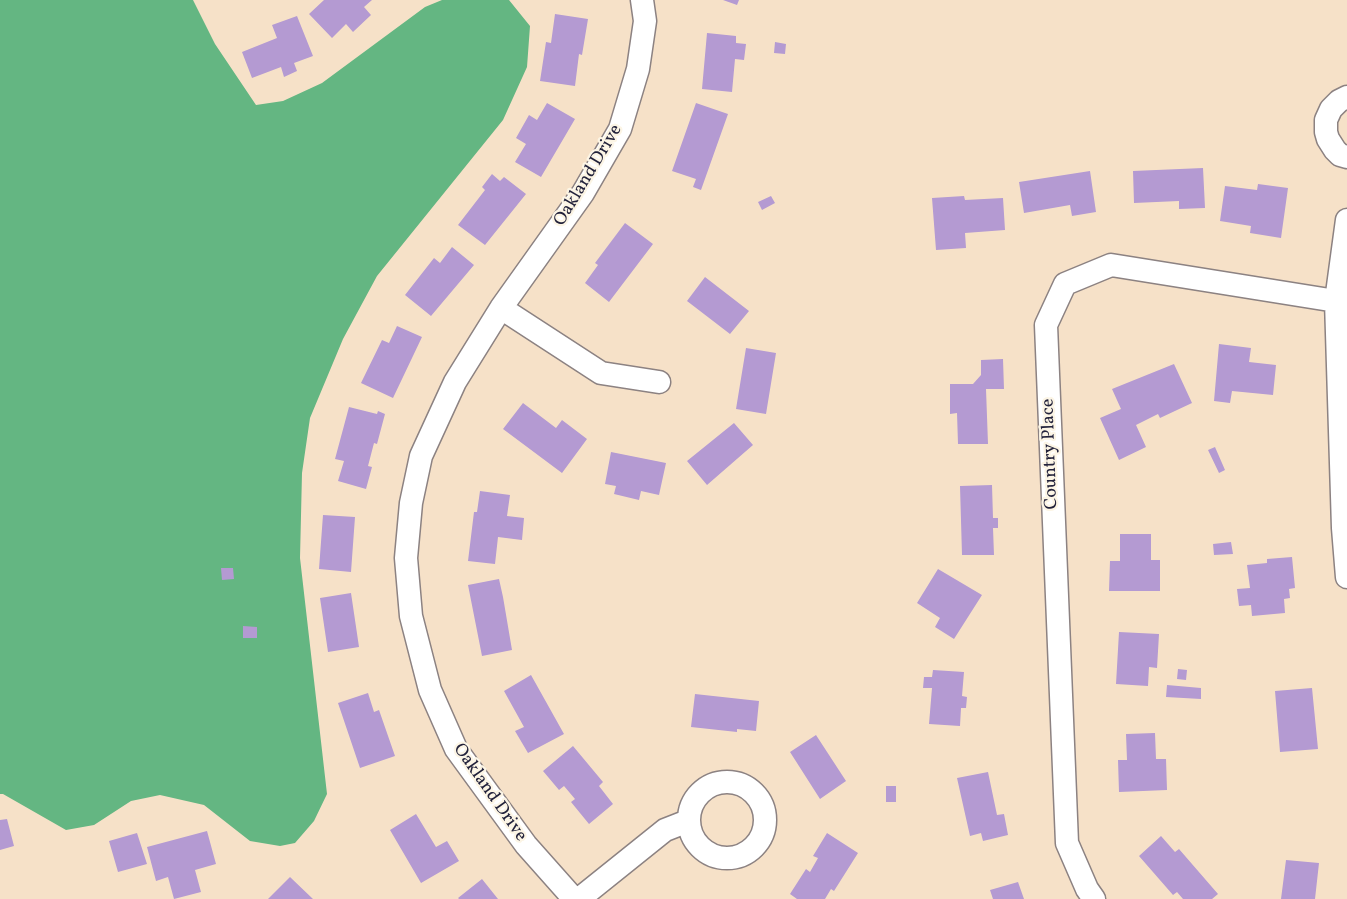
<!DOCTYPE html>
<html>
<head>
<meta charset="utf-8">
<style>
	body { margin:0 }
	canvas { display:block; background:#f6e1c8 }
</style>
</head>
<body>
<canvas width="1347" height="899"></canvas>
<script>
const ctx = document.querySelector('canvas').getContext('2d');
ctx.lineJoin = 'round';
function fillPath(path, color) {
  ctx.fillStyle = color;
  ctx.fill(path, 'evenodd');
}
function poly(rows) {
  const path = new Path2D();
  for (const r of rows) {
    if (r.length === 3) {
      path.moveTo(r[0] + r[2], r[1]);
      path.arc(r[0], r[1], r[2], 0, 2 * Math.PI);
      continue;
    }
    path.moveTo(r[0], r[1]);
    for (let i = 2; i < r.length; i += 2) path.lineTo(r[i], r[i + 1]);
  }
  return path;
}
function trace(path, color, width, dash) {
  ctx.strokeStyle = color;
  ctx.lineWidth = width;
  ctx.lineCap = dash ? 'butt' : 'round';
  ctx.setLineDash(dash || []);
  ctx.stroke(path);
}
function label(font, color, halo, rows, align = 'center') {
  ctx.font = font + ' Vollkorn,serif';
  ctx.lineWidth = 4.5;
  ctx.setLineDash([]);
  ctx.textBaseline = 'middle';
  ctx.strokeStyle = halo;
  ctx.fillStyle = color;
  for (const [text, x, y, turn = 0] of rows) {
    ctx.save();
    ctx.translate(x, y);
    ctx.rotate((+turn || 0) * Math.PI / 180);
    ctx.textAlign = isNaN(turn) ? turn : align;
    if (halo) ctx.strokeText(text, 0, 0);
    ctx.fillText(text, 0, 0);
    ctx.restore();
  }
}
const forest = poly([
	[0,0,193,0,215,44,256,105,283,101,322,83,425,7,442,0,509,0,530,26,527,67,503,120,377,276,343,339,310,418,302,473,300,558,327,794,314,821,295,843,280,846,250,841,204,805,160,795,131,801,94,825,66,830,3,794,0,794]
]);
const building = poly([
	[324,0,372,0,364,7,371,15,353,32,346,24,332,38,309,14],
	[723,0,739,0,737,5],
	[555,14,588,19,582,55,579,54,575,86,540,81,546,42,551,43],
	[297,16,313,56,294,63,297,71,284,77,281,67,252,78,242,52,277,38,272,25],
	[707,33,736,36,736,43,746,44,744,60,735,59,732,92,702,89],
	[775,42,786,44,785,54,774,53],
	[547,103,575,119,541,177,515,162,526,144,516,138,529,115,537,120],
	[696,103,728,114,701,190,693,187,696,179,672,171],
	[1203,168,1205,208,1179,209,1179,201,1134,203,1133,171],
	[1090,171,1096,212,1072,216,1070,205,1024,213,1019,182],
	[492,174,500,181,504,177,526,194,485,245,458,225,485,190,482,187],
	[1258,184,1288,188,1281,238,1250,233,1251,226,1220,221,1225,186,1257,190],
	[771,196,775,203,762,210,758,202],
	[964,196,965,200,1003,198,1005,230,965,233,966,248,936,250,932,198],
	[625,223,653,244,609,302,585,283,598,265,595,263],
	[452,247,474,265,431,316,405,295,434,258,440,263],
	[705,277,749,311,730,334,687,301],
	[397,326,422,337,393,398,361,383,382,340,389,343],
	[1219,344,1251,348,1249,362,1276,365,1273,395,1232,391,1230,403,1214,401],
	[746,348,776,353,766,414,736,409],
	[1003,359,1004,389,986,389,988,444,958,444,957,413,950,414,950,384,973,384,981,375,981,360],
	[1174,364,1192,403,1160,418,1158,414,1136,425,1146,447,1119,460,1100,418,1121,409,1112,389],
	[523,403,556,428,562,420,587,439,562,473,503,429],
	[349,407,377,414,378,411,385,414,377,444,374,443,368,466,372,467,366,489,338,481,344,461,335,459],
	[734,423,753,445,707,485,687,461],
	[1215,447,1225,470,1219,473,1208,450],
	[611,452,666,463,659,495,641,491,639,500,614,494,616,486,605,484],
	[992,485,993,518,998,518,998,528,993,528,994,555,962,555,960,486],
	[480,491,510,495,507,516,524,518,522,540,498,537,495,564,468,561,474,512,477,512],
	[323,515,355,517,351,572,319,569],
	[1120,534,1151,534,1151,560,1160,560,1160,591,1109,591,1110,561,1120,561],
	[1231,542,1233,554,1214,555,1213,544],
	[1292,557,1295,588,1289,589,1290,598,1284,599,1285,613,1252,616,1251,605,1239,606,1237,589,1250,588,1247,565,1267,563,1267,559],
	[221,568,233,568,234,579,222,580],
	[938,569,982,595,954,639,935,627,940,618,917,603],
	[499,579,503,597,512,650,482,656,468,585],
	[351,593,359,647,328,652,320,598],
	[243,626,257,627,257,638,243,638],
	[1119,632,1159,634,1157,668,1149,667,1148,686,1116,684],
	[1178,669,1187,670,1186,680,1177,679],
	[933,670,964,672,962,696,967,697,966,708,961,708,960,726,929,724,932,688,923,688,924,677,932,677],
	[531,675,564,734,528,753,515,731,524,727,504,691],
	[1167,685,1201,688,1201,699,1166,697],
	[1312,688,1318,749,1280,752,1275,691],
	[368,693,374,712,379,710,395,756,360,768,338,703],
	[695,694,759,701,756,731,737,729,737,732,691,727],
	[1155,733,1156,759,1166,759,1167,790,1119,792,1118,760,1127,760,1126,734],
	[816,735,846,781,820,799,790,752],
	[573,746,603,782,599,786,613,804,589,824,571,802,575,799,564,786,559,790,543,771],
	[988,772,997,815,1004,814,1008,835,983,841,981,833,970,836,957,778],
	[886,786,896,786,896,802,886,802],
	[416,814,436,847,447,841,459,861,421,883,390,830],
	[7,819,14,846,0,850,0,820],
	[207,831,216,864,195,870,201,892,174,899,168,877,156,881,147,847],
	[137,833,147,864,118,872,109,841],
	[827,833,858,853,834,891,831,889,825,899,797,899,790,894,806,869,810,872,818,858,813,856],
	[1161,836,1175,852,1179,849,1218,894,1212,899,1183,899,1177,892,1173,895,1139,856],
	[1286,860,1319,863,1315,899,1281,899],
	[290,877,313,899,268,899],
	[482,879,498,899,459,899,458,898],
	[1018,882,1024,899,993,899,990,890]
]);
const street = poly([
	[1347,97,1339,101,1331,109,1326,120,1326,132,1328,139,1335,150,1340,155,1347,157],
	[1347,220,1336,301,1343,528,1347,577],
	[501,308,601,373,659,382],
	[727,820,38],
	[574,899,526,845,456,749,430,690,411,616,406,558,411,503,421,456,455,382,501,308,583,193,620,129,638,69,645,21,642,0],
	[579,899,665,830,688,821],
	[1094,899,1087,889,1067,843,1046,325,1065,284,1111,265,1336,301]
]);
const streetNames = [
	["Oakland Drive",589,176,-59],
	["Country Place",1051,454,-92],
	["Oakland Drive",489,793,55]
];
fillPath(forest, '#64b682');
fillPath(building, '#b49ad2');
trace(street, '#8c8282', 25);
trace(street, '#fff', 22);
label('18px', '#22223b', '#fcf5e5', streetNames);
</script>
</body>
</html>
